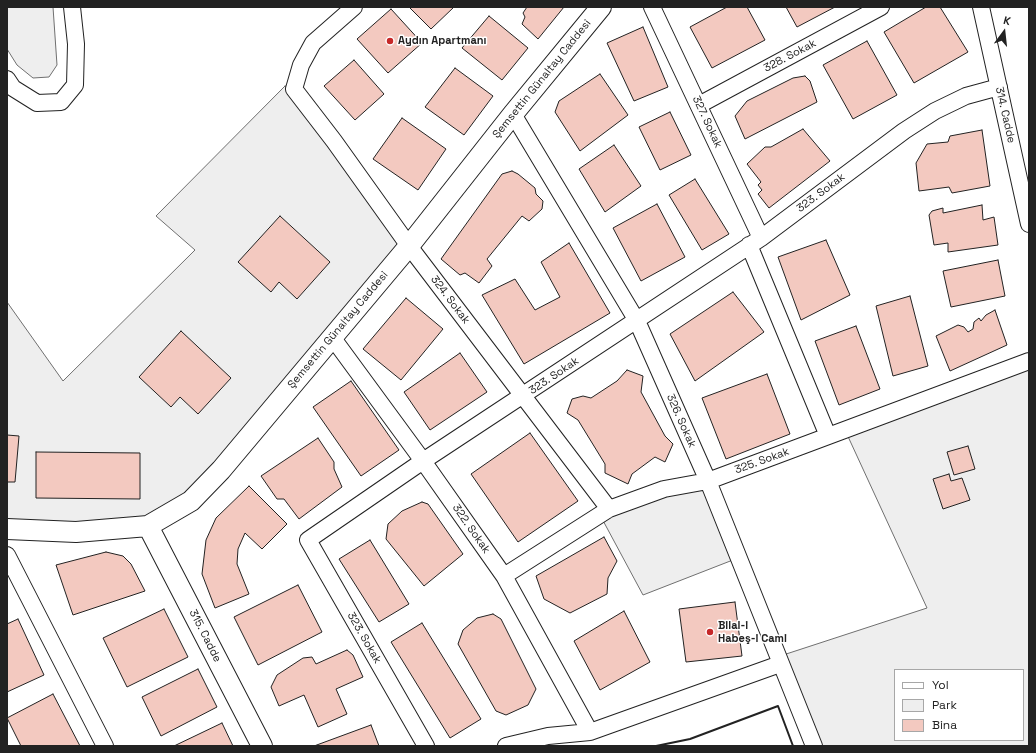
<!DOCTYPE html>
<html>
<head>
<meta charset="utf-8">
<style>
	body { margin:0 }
	#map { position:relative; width:1036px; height:753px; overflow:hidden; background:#fff; font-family:"Space Grotesk",sans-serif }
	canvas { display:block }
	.frame { position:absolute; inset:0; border:8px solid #222; pointer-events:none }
	.legend { position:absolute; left:894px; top:669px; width:130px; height:72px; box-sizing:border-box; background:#fff; border:1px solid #a7a7a7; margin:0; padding:5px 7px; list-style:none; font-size:12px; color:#222 }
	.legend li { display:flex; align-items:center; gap:8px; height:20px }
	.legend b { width:20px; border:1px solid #a7a7a7 }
	.north { position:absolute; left:984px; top:12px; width:40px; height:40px; -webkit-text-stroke:3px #fff; paint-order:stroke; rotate:15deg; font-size:11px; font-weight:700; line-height:16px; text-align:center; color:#222 }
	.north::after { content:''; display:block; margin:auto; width:14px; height:18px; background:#222; clip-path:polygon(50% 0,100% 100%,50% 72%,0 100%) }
</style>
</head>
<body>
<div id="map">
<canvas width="1036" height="753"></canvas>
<div class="frame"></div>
<ul class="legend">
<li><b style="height:5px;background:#fff"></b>Yol</li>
<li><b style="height:11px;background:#eee"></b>Park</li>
<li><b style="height:11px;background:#f3c9c0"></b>Bina</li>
</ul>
<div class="north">K</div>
</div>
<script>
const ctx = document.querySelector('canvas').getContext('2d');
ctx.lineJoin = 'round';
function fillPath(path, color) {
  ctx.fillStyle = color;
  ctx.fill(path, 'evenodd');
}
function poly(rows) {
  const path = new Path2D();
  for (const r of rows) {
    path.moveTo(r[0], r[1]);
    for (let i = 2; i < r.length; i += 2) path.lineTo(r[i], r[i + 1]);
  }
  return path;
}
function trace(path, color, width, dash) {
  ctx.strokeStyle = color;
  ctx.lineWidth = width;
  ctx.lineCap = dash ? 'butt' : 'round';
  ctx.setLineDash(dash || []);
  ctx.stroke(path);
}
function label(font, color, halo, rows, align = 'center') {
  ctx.font = font + ' "Space Grotesk",sans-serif';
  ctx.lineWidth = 3;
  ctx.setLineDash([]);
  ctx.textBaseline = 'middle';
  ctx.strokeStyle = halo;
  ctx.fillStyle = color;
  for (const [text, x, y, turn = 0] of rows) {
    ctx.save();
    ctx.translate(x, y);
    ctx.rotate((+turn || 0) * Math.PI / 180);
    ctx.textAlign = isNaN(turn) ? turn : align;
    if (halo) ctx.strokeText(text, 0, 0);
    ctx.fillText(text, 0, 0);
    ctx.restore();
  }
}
const green = poly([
	[7,7,53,7,57,65,49,77,33,78,17,65,7,49,7,7],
	[285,86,294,89,409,246,221,470,148,526,7,529,7,302,63,381,195,250,156,216,285,86],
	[1029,361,1029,746,814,746,777,657,927,608,845,430,1029,361],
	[895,670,1023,670,1023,740,895,740,895,670],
	[708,481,738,558,643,595,600,515,708,481]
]);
const building = poly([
	[409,7,454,7,431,29,409,7],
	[527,7,564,7,538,39,522,24,525,17,523,13,527,7],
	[727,7,747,7,765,40,712,68,690,27,727,7],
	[786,7,835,7,797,27,786,7],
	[926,7,940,7,968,52,914,83,884,32,926,7],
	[391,9,422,43,388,73,357,39,391,9],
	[489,16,528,48,502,80,462,48,489,16],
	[643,27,668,87,634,101,607,43,643,27],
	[867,41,897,95,853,119,823,65,867,41],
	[354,60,384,94,355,120,324,86,354,60],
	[455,68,493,96,464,135,425,107,455,68],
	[600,74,628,115,580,151,555,112,559,101,600,74],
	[805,76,810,81,817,102,745,139,735,116,747,101,793,78,805,76],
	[670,112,691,155,660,170,639,127,670,112],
	[402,118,446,149,418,190,373,159,402,118],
	[803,129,830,161,769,208,758,194,762,190,758,185,761,182,747,164,765,147,771,147,803,129],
	[982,130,990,186,952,193,949,187,919,191,916,163,927,144,948,142,950,136,982,130],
	[614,145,641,186,605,212,579,169,614,145],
	[512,171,518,174,535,188,536,194,543,201,542,209,529,221,522,216,487,259,492,266,479,283,465,273,460,275,441,259,502,174,512,171],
	[695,179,729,234,702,250,669,195,695,179],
	[657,204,685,257,641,281,613,228,657,204],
	[982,205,983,220,994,217,998,245,948,252,948,243,934,245,929,215,932,211,943,208,943,213,982,205],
	[280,216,330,262,297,299,279,282,271,292,238,262,280,216],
	[826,240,850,295,801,320,778,257,826,240],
	[569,243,610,313,524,364,482,295,515,279,535,310,560,297,541,262,569,243],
	[998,260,1005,296,951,307,943,271,998,260],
	[733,292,764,332,695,381,670,334,733,292],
	[910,296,928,366,893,376,876,306,910,296],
	[406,298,443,329,401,380,363,349,406,298],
	[995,310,1007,345,950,371,936,336,958,325,964,327,968,332,973,329,974,322,979,318,981,321,986,315,995,310],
	[856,326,880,389,839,405,815,341,856,326],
	[181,331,231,378,198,414,180,397,171,407,139,377,181,331],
	[460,353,487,392,430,430,404,392,460,353],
	[627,370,643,376,641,392,665,436,673,444,665,462,655,457,632,474,628,484,605,473,605,464,578,420,567,413,572,399,583,396,591,398,617,381,627,370],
	[767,374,790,434,726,459,702,398,767,374],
	[351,381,399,450,361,476,313,407,351,381],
	[530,433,578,501,518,542,471,474,530,433],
	[7,435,19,436,15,482,7,482,7,435],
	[318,438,334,462,334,469,342,487,299,519,284,499,277,499,261,476,318,438],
	[968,446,975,469,954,475,947,452,968,446],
	[36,452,140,453,140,499,36,498,36,452],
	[949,474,951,481,962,478,970,500,943,509,933,479,949,474],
	[249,486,287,524,262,549,245,533,238,549,237,564,249,594,215,608,202,574,206,540,216,518,249,486],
	[422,502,428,504,463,554,424,586,386,539,388,524,402,511,422,502],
	[604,537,617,561,608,578,607,594,570,613,544,599,536,576,604,537],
	[370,540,409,604,379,622,339,559,370,540],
	[106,552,123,556,131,564,145,591,73,615,56,565,106,552],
	[298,585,322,632,258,665,234,617,298,585],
	[735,602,742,656,686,662,679,609,735,602],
	[164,609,188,657,127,687,103,638,164,609],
	[624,611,650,662,600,690,574,641,624,611],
	[493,614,501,619,536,689,528,705,506,715,496,711,458,644,463,630,477,618,493,614],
	[18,619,44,675,7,692,7,624,18,619],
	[422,623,481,719,450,738,391,642,422,623],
	[347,650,353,655,363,677,336,689,347,714,318,727,304,695,279,706,271,687,277,675,303,658,312,657,316,664,347,650],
	[198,669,217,707,161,736,142,697,198,669],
	[53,694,80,746,21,746,7,718,53,694],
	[222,723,233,746,174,746,222,723],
	[371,725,379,746,314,746,371,725]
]);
const minor = poly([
	[354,7,313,43,301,65,294,89,334,141,409,246,609,509],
	[652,7,761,238],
	[981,7,1029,224],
	[7,79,13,88,37,103,61,102,75,85,76,44,72,7],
	[699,105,881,7],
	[513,114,637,321,708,481,814,746],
	[749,245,828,436],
	[332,337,423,461,504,576,590,732],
	[7,555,105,746],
	[504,576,609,509,664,489,708,481,1029,361],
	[426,746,308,540,423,461,761,238,904,131,935,111,966,96,999,87],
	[506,746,548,736,590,732,780,664]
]);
const tertiary = poly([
	[148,526,262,746],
	[7,529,76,532,148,526,191,501,221,470,409,246,513,114,601,7]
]);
const wall = poly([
	[656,746,690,739,778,706,793,746]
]);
const markers = [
	[390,41,4,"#c62828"],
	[710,632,4,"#c62828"]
];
const poiNames = [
	["Aydın Apartmanı",398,41],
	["Bilal-i",718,626],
	["Habeş-i Cami",718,639]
];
const streetNames = [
	["328. Sokak",790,56,-28],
	["Şemsettin Günaltay Caddesi",542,79,-51],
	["314. Cadde",1005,115,77],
	["327. Sokak",707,122,65],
	["323. Sokak",821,193,-37],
	["324. Sokak",450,300,53],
	["Şemsettin Günaltay Caddesi",338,330,-50],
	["323. Sokak",554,376,-34],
	["326. Sokak",681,421,66],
	["325. Sokak",762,461,-20],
	["322. Sokak",471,529,55],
	["315. Cadde",205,636,63],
	["323. Sokak",364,638,60]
];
fillPath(green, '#eee');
trace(green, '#6f6f6f', 1);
fillPath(building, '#f3c9c0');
trace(building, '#222', 1);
trace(minor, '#222', 18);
trace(tertiary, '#222', 22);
trace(minor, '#fff', 16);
trace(tertiary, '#fff', 20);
trace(wall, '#222', 2);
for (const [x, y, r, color] of markers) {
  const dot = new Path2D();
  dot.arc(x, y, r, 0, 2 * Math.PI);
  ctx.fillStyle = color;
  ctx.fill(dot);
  trace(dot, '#fff', 1.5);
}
label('bold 11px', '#222', '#fff', poiNames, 'left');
label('11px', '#222', '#fff', streetNames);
</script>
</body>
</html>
